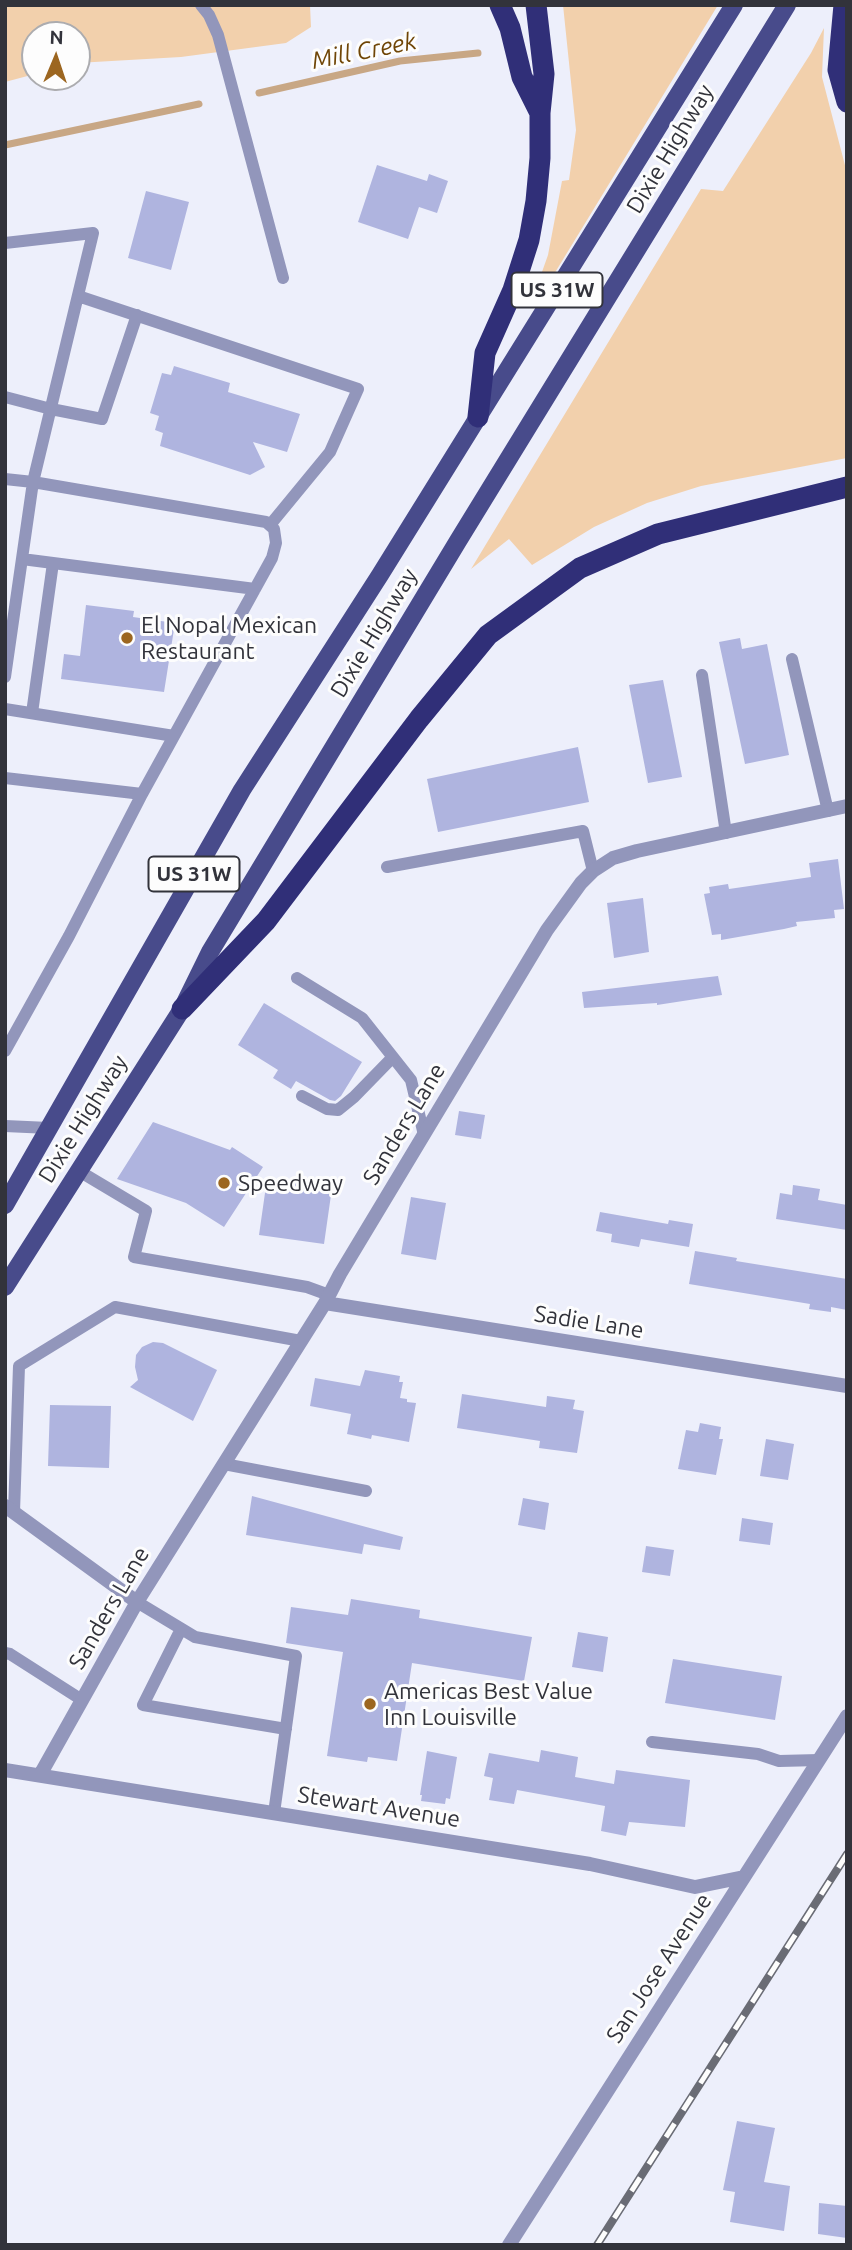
<!DOCTYPE html>
<html>
<head>
<meta charset="utf-8">
<style>
	body { margin:0 }
	#map { position:relative; width:852px; height:2250px; overflow:hidden; background:#edeffb; font-family:Ubuntu,sans-serif }
	canvas { display:block }
	.frame { position:absolute; inset:0; border:7px solid #32333b; pointer-events:none }
	.north { position:absolute; left:21px; top:21px; width:70px; height:70px; box-sizing:border-box; background:#fdfdfd; border:2px solid #acacaf; border-radius:50%; rotate:2deg; font-size:19px; font-weight:700; line-height:28px; text-align:center; color:#32333b }
	.north::after { content:''; display:block; margin:auto; width:24px; height:32px; background:#9c6620; clip-path:polygon(50% 0,100% 100%,50% 72%,0 100%) }
</style>
</head>
<body>
<div id="map">
<canvas width="852" height="2250"></canvas>
<div class="frame"></div>
<div class="north">N</div>
</div>
<script>
const ctx = document.querySelector('canvas').getContext('2d');
ctx.lineJoin = 'round';
function fillPath(path, color) {
  ctx.fillStyle = color;
  ctx.fill(path, 'evenodd');
}
function poly(rows) {
  const path = new Path2D();
  for (const r of rows) {
    path.moveTo(r[0], r[1]);
    for (let i = 2; i < r.length; i += 2) path.lineTo(r[i], r[i + 1]);
  }
  return path;
}
function trace(path, color, width, dash) {
  ctx.strokeStyle = color;
  ctx.lineWidth = width;
  ctx.lineCap = dash ? 'butt' : 'round';
  ctx.setLineDash(dash || []);
  ctx.stroke(path);
}
function label(font, color, halo, rows, align = 'center') {
  ctx.font = font + ' Ubuntu,sans-serif';
  ctx.lineWidth = 6;
  ctx.setLineDash([]);
  ctx.textBaseline = 'middle';
  ctx.strokeStyle = halo;
  ctx.fillStyle = color;
  for (const [text, x, y, turn = 0] of rows) {
    ctx.save();
    ctx.translate(x, y);
    ctx.rotate((+turn || 0) * Math.PI / 180);
    ctx.textAlign = isNaN(turn) ? turn : align;
    if (halo) ctx.strokeText(text, 0, 0);
    ctx.fillText(text, 0, 0);
    ctx.restore();
  }
}
const green = poly([
	[5,5,310,5,311,27,286,43,181,57,77,63,77,35,35,35,35,74,5,82],
	[563,5,718,5,545,289,537,286,548,255,562,181,569,180,576,130],
	[824,28,822,77,847,173,847,458,701,486,647,503,594,527,532,565,509,539,471,569,701,189,723,191,811,53]
]);
const stream = poly([
	[259,93,400,61,478,53],
	[5,145,199,104]
]);
const building = poly([
	[377,165,427,181,429,174,448,181,437,213,419,207,408,239,358,222],
	[146,191,189,202,171,270,128,258],
	[174,366,230,383,228,392,300,414,287,452,253,442,265,467,250,475,160,446,163,433,155,430,159,416,150,413,162,373,171,375],
	[86,605,134,611,133,617,175,623,164,692,61,679,64,654,80,656],
	[740,638,742,649,767,644,789,755,745,764,719,642],
	[663,680,682,777,648,783,629,685],
	[578,747,589,802,438,832,427,779],
	[838,859,844,909,834,910,835,918,796,922,797,926,784,929,721,940,721,934,712,935,704,894,710,893,709,887,728,884,729,889,811,877,809,863],
	[643,898,649,952,614,958,607,903],
	[718,976,722,995,657,1005,657,1003,584,1008,582,992],
	[264,1003,362,1062,341,1096,335,1101,330,1100,296,1081,291,1089,273,1078,278,1070,238,1045],
	[459,1111,485,1115,481,1139,455,1135],
	[153,1122,230,1150,232,1147,263,1167,224,1227,186,1203,117,1179],
	[267,1179,332,1188,324,1244,259,1235],
	[793,1185,820,1189,818,1200,847,1205,847,1230,776,1219,780,1193,792,1195],
	[411,1197,446,1203,436,1260,401,1254],
	[600,1212,668,1224,669,1220,693,1224,689,1247,641,1239,639,1247,611,1242,612,1234,596,1231],
	[695,1251,737,1258,736,1261,847,1279,847,1310,831,1307,831,1312,809,1309,810,1304,689,1284],
	[153,1342,163,1343,217,1370,193,1421,130,1387,138,1380,135,1367,136,1355,142,1347],
	[365,1370,400,1376,399,1382,403,1382,400,1398,407,1399,407,1402,416,1403,409,1442,372,1435,371,1439,347,1434,351,1414,310,1406,315,1378,360,1386],
	[462,1394,546,1407,547,1396,575,1400,573,1409,584,1411,577,1453,539,1448,540,1441,457,1428],
	[50,1405,111,1406,109,1468,48,1466],
	[700,1423,721,1427,719,1439,723,1439,716,1475,678,1469,686,1430,698,1432],
	[766,1439,794,1444,788,1480,760,1476],
	[252,1496,403,1537,400,1550,364,1544,362,1554,246,1535],
	[523,1498,549,1503,545,1530,518,1525],
	[742,1518,773,1523,770,1545,739,1541],
	[646,1546,674,1550,670,1576,642,1572],
	[351,1599,420,1610,419,1618,532,1637,524,1681,412,1663,397,1761,368,1757,367,1762,327,1756,343,1652,286,1643,291,1607,348,1615],
	[578,1632,608,1637,603,1672,572,1667],
	[673,1659,782,1676,775,1720,665,1703],
	[541,1750,578,1757,575,1777,614,1784,616,1770,690,1780,685,1827,629,1822,626,1836,601,1831,605,1806,517,1790,514,1804,489,1800,493,1778,484,1776,489,1753,539,1762],
	[427,1751,457,1757,450,1799,446,1798,445,1804,421,1801,422,1795,420,1795],
	[737,2121,775,2128,764,2182,790,2186,784,2231,730,2222,735,2192,723,2190],
	[819,2203,847,2206,847,2238,818,2234]
]);
const service = poly([
	[201,5,209,15,218,35,283,278],
	[5,243,93,233,33,482,266,522,274,529,276,543,272,558,142,794,5,778],
	[78,296,358,389,330,452,270,525],
	[5,397,51,409,102,419,137,315],
	[5,479,33,482,5,677],
	[22,559,255,589],
	[792,659,828,811],
	[702,675,726,833],
	[5,709,174,736],
	[32,713,53,563],
	[387,867,583,831,593,871],
	[297,978,362,1018,411,1080,424,1135],
	[5,1051,69,936,142,794],
	[302,1096,327,1109,338,1110,354,1097,393,1057],
	[5,1126,49,1128],
	[79,1171,146,1211,134,1257,307,1287,329,1295],
	[224,1464,366,1491],
	[14,1512,19,1366,115,1307,301,1341],
	[137,1602,195,1637,296,1656,274,1813],
	[181,1629,143,1705,286,1729],
	[5,1653,10,1654,82,1700],
	[652,1742,758,1754,779,1761,819,1760]
]);
const minor = poly([
	[325,1303,847,1386],
	[5,1506,137,1602],
	[5,1770,590,1864,695,1887,744,1877],
	[40,1775,137,1602,325,1303,340,1274,547,930,581,883,593,871,613,858,637,851,847,806],
	[509,2245,847,1716]
]);
const primary = poly([
	[5,1205,242,790,380,575,734,5],
	[5,1287,182,1009,210,952,458,541,787,5]
]);
const motorway = poly([
	[500,5,510,28,522,77,540,113],
	[844,5,838,70,847,102],
	[478,417,485,353,513,290,529,240,536,201,540,158,540,113,544,74,536,5],
	[182,1009,266,921,419,719,488,635,580,568,658,534,847,487]
]);
const rail = poly([
	[597,2245,847,1854]
]);
const markers = [
	[127,638,7,"#9c6620"],
	[224,1183,7,"#9c6620"],
	[370,1704,7,"#9c6620"]
];
const shields = [
	[557,290,91],
	[194,874,91]
];
const shieldNames = [
	["US 31W",557,290],
	["US 31W",194,874]
];
const streetNames = [
	["Dixie Highway",670,149,-59],
	["Dixie Highway",374,633,-59],
	["Dixie Highway",83,1119,-58],
	["Sanders Lane",404,1124,-59],
	["Sadie Lane",589,1322,9],
	["Sanders Lane",109,1608,-60],
	["Stewart Avenue",379,1807,9],
	["San Jose Avenue",659,1968,-57]
];
const poiNames = [
	["El Nopal Mexican",141,625],
	["Restaurant",141,651],
	["Speedway",238,1183],
	["Americas Best Value",384,1691],
	["Inn Louisville",384,1717]
];
const waterNames = [
	["Mill Creek",364,51,-11]
];
fillPath(green, '#f2d0ac');
trace(stream, '#c8a785', 7);
fillPath(building, '#afb4df');
trace(service, '#9296bb', 12);
trace(minor, '#9296bb', 14);
trace(primary, '#484b8b', 18);
trace(motorway, '#302f78', 21);
trace(rail, '#6a6c75', 8);
trace(rail, '#fdfdfd', 5, [16]);
for (const [x, y, r, color] of markers) {
  const dot = new Path2D();
  dot.arc(x, y, r, 0, 2 * Math.PI);
  ctx.fillStyle = color;
  ctx.fill(dot);
  trace(dot, '#fdfdfd', 2.5);
}
for (const [x, y, w] of shields) {
  const box = new Path2D();
  box.roundRect(x - w / 2, y - 17.5, w, 35, 5);
  ctx.fillStyle = '#fdfdfd';
  ctx.fill(box);
  trace(box, '#32333b', 2);
}
label('bold 21px', '#32333b', null, shieldNames);
label('23px', '#32333b', '#fdfdfd', streetNames);
label('23px', '#32333b', '#fdfdfd', poiNames, 'left');
label('italic 24px', '#6f4506', '#fdfdfd', waterNames);
</script>
</body>
</html>
